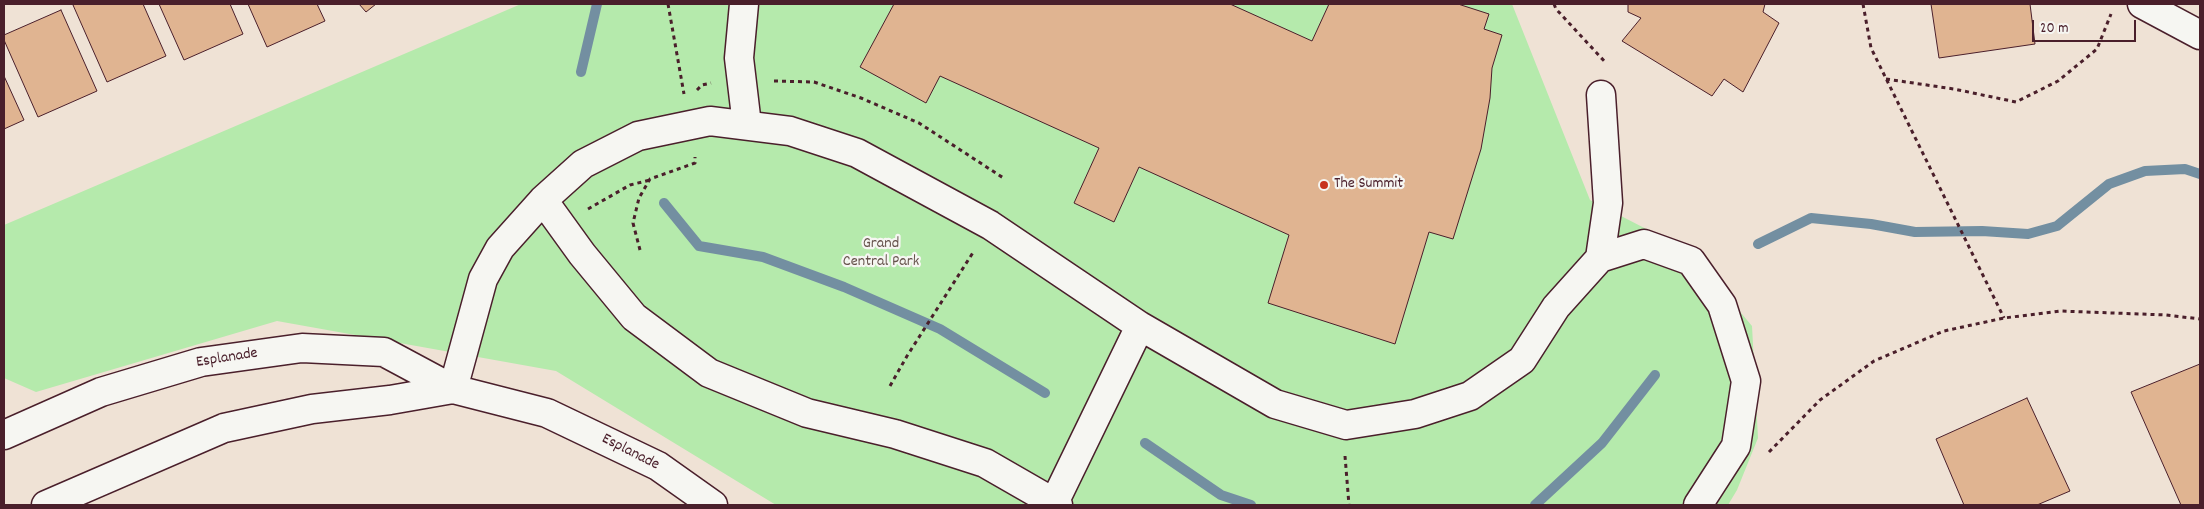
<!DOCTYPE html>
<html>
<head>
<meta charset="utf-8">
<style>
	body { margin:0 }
	#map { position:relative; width:2204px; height:509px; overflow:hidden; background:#efe2d5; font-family:Dekko,sans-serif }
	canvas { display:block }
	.frame { position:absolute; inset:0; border:5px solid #4a1f2b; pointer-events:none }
	.scale { position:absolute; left:2032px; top:20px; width:104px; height:22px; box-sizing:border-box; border:2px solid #4a1f2b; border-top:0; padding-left:6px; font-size:15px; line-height:18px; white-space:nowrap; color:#4a1f2b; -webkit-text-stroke:4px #f6f6f2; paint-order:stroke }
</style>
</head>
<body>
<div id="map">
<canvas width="2204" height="509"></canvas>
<div class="frame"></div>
<div class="scale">20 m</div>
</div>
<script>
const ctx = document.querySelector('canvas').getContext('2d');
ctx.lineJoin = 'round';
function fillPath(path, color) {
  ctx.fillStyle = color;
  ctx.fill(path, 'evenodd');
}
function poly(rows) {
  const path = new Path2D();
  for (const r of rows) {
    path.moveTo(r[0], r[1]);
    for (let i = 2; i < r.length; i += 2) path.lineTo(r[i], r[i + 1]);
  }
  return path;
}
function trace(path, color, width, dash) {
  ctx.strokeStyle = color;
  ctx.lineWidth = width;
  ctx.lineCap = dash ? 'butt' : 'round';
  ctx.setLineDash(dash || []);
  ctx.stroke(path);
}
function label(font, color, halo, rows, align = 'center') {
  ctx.font = font + ' Dekko,sans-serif';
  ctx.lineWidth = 4.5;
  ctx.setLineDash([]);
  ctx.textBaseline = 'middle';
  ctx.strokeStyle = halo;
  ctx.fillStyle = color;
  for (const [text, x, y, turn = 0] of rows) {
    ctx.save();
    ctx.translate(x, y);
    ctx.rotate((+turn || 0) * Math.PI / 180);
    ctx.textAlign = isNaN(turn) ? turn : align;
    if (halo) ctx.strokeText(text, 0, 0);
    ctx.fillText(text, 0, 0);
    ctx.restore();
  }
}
const green = poly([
	[521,4,1512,4,1590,200,1689,251,1752,326,1758,438,1737,490,1728,505,776,505,556,371,277,321,36,392,4,378,4,225]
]);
const stream = poly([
	[581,72,597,4],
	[664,203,699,246,763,257,844,287,940,329,1045,393],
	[1758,244,1811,218,1871,224,1915,232,1982,231,2028,234,2057,226,2109,184,2145,171,2185,169,2200,174],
	[1145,443,1221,495,1251,505],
	[1535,505,1602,443,1655,375]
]);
const building = poly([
	[75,4,143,4,166,56,107,82,73,5,75,4],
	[159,4,230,4,243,34,184,60,159,4],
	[248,4,317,4,325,21,267,47,248,4],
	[359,4,376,4,366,12,359,4],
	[894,4,1230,4,1312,41,1329,4,1458,4,1489,14,1484,29,1502,35,1492,68,1490,98,1481,149,1453,239,1429,232,1395,344,1268,303,1289,235,1139,167,1114,222,1074,203,1099,148,940,76,926,103,860,67,894,4],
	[1628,4,1765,4,1763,12,1779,23,1743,92,1724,79,1712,96,1622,41,1641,18,1628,12,1628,4],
	[1931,4,2030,4,2035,44,1939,58,1931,4],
	[61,10,97,91,38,117,4,40,4,35,61,10],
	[4,76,24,120,4,129,4,76],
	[2200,364,2200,505,2181,505,2131,392,2200,364],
	[2027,398,2070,491,2037,505,1964,505,1936,439,2027,398]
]);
const path = poly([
	[668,4,684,94],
	[1554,4,1556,9,1606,63],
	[1863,4,1871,48,2004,318],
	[1886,79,1954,89,2016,102,2058,81,2097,49,2111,14],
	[774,81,814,82,861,98,919,123,1005,179],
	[697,90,702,85,711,83],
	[588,209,630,185,650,180],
	[640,250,633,223,639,198,650,179,695,163,695,157],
	[890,386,907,356,974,251],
	[1769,452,1820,400,1874,361,1944,331,2004,318,2060,311,2166,315,2200,319],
	[1345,456,1349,505]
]);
const minor = poly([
	[744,4,739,58,747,125],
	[2142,4,2200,35],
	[543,200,582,254,634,317,709,373,807,413,895,434,985,463,1058,505],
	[1600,258,1608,203,1601,95],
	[453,389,483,279,500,248,543,200,583,164,638,136,710,121,790,131,857,153,990,225,1140,326,1275,404,1346,425,1415,414,1470,396,1522,360,1556,307,1600,258,1644,244,1691,261,1722,305,1746,381,1736,446,1698,505],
	[4,435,101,392,201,362,302,348,384,352,453,389,547,413,658,466,713,505],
	[46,505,224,428,312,409,390,400,453,389],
	[1053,505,1140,326]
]);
const markers = [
	[1324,185,5,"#c8321e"]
];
const poiNames = [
	["The Summit",1334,185]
];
const parkNames = [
	["Grand",881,245],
	["Central Park",881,263]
];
const streetNames = [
	["Esplanade",227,359,-9],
	["Esplanade",630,453,27]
];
fillPath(green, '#b5eaac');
trace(stream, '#738fa1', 10);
fillPath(building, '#e0b491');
trace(building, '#4a1f2b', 1);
trace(minor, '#4a1f2b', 31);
trace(path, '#4a1f2b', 3, [4, 4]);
trace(minor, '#f6f6f2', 28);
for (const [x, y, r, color] of markers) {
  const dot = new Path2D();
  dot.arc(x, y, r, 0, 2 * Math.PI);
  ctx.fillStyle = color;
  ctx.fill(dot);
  trace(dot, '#f6f6f2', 2);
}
label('16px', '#4a1f2b', '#f6f6f2', poiNames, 'left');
label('16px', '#65524b', '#f6f6f2', parkNames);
label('16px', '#4a1f2b', '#f6f6f2', streetNames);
</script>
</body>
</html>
